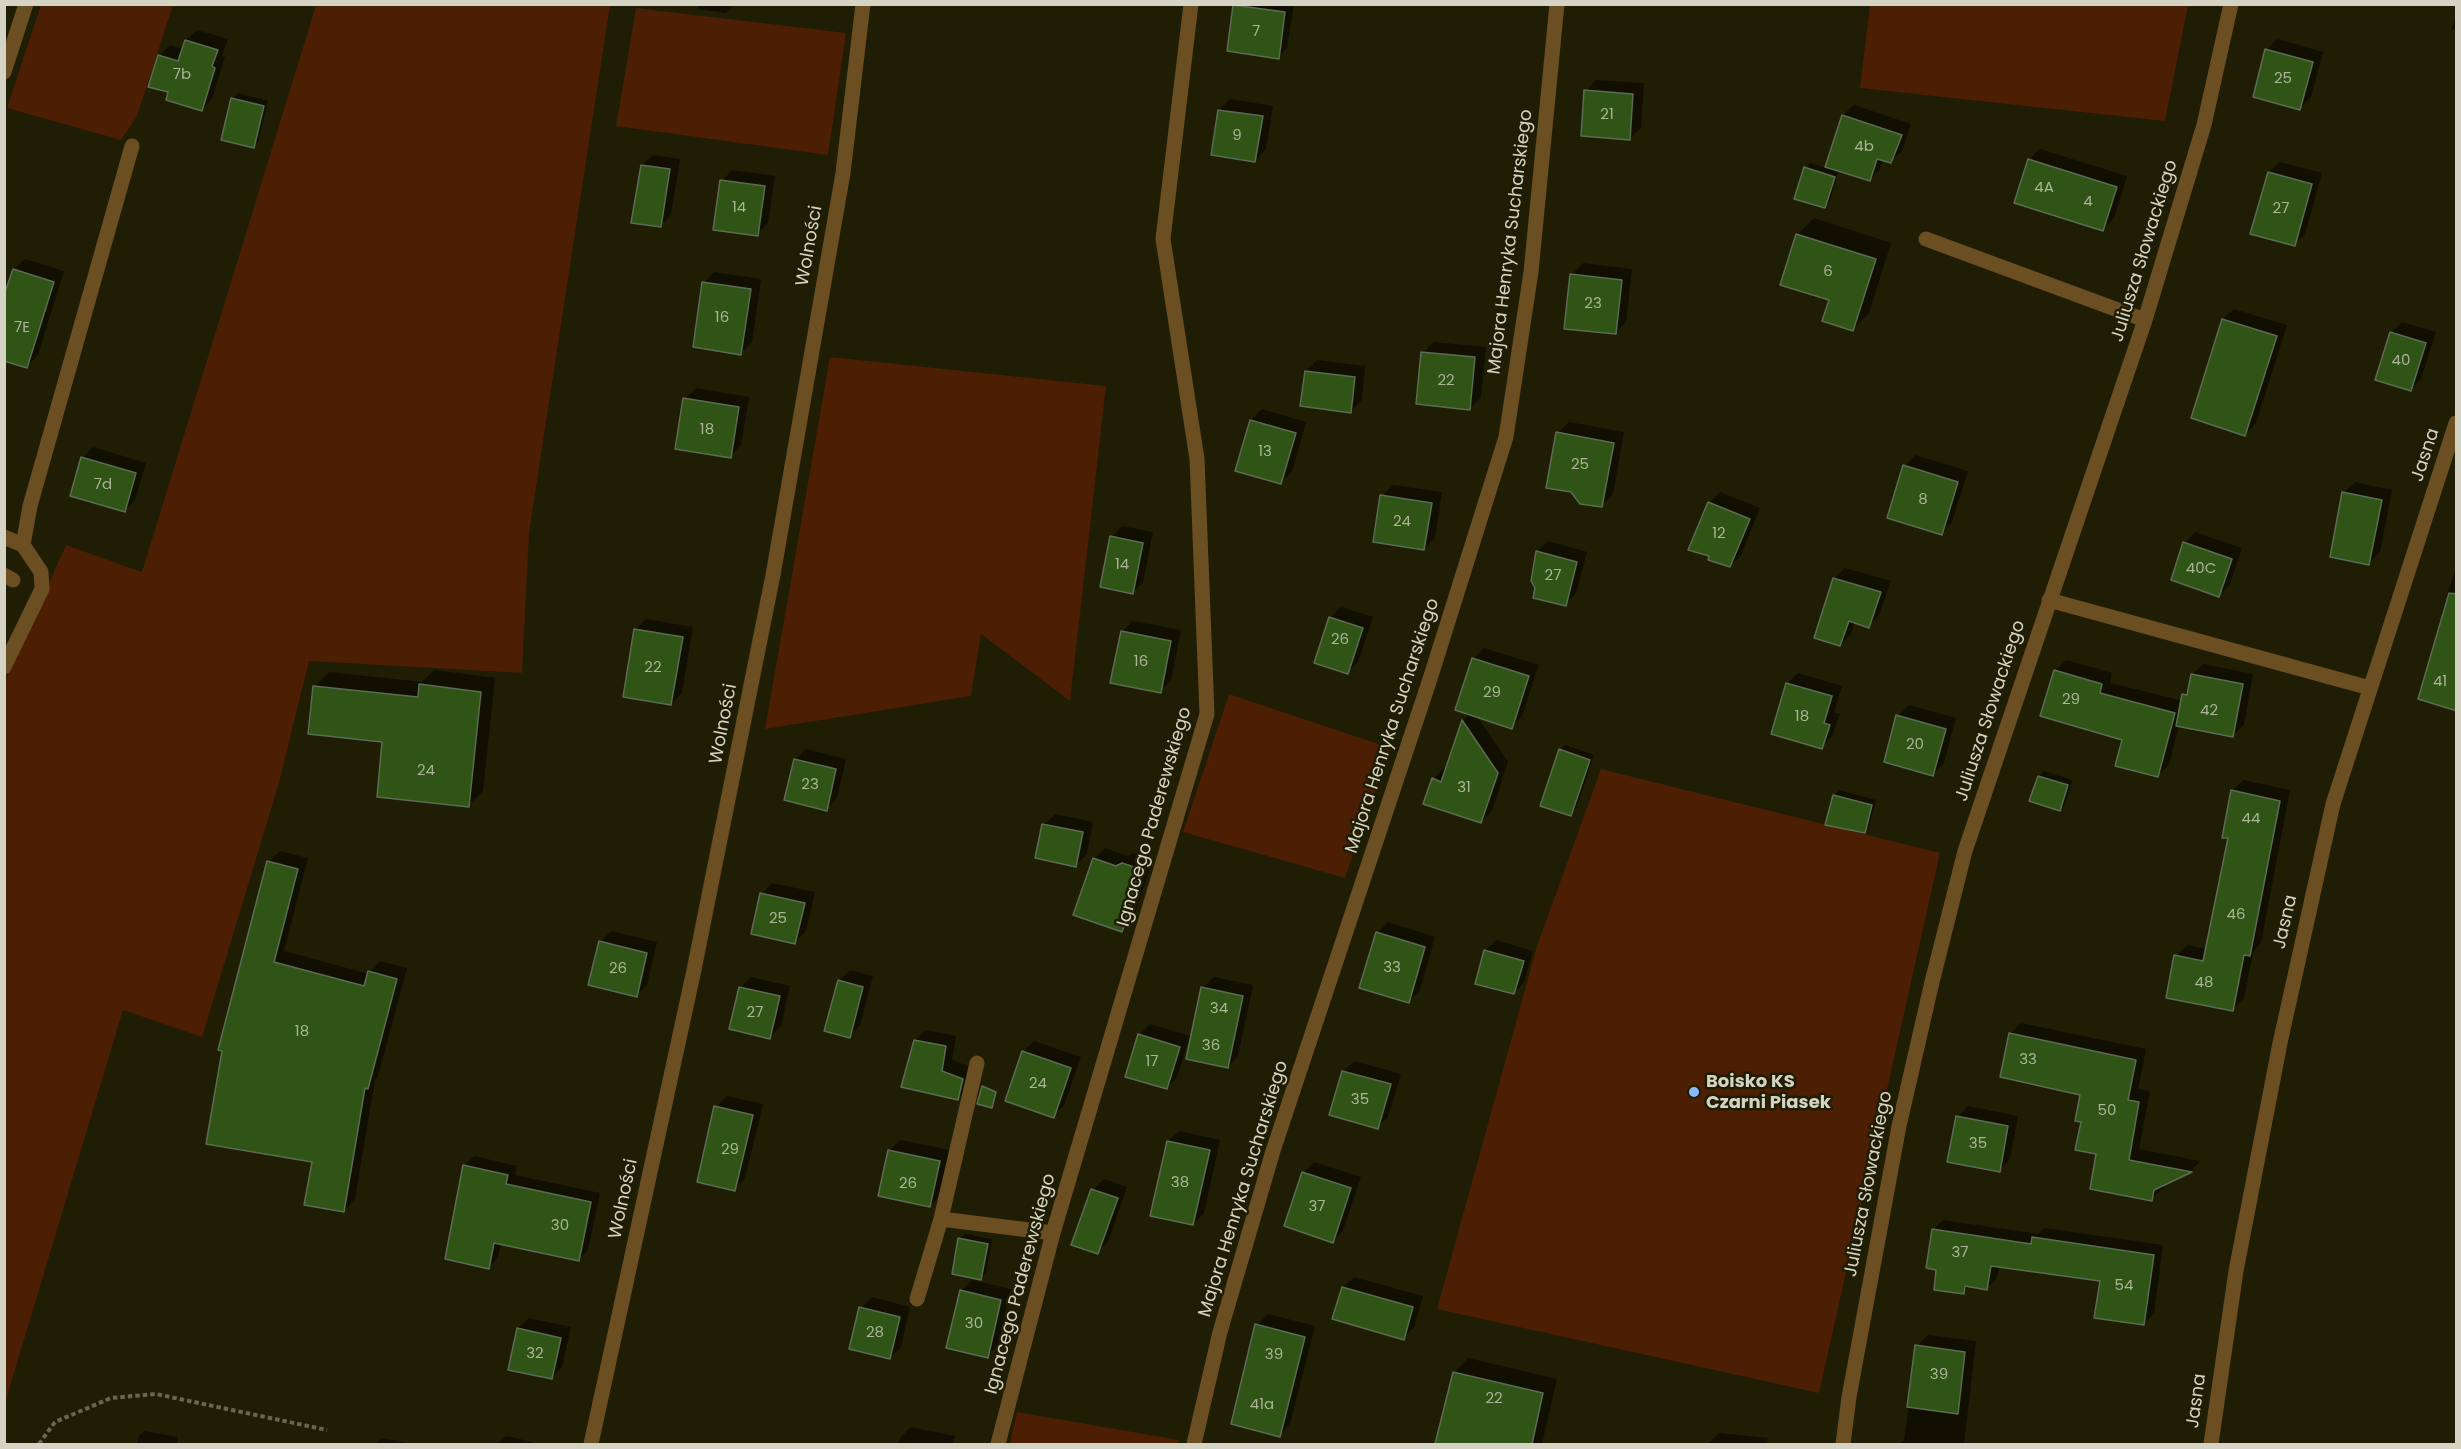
<!DOCTYPE html>
<html>
<head>
<meta charset="utf-8">
<style>
	body { margin:0 }
	#map { position:relative; width:2461px; height:1449px; overflow:hidden; background:#1f1d03; font-family:Poppins,sans-serif }
	canvas { display:block }
	.frame { position:absolute; inset:0; border:6px solid #d5d4c4; pointer-events:none }
</style>
</head>
<body>
<div id="map">
<canvas width="2461" height="1449"></canvas>
<div class="frame"></div>
</div>
<script>
const ctx = document.querySelector('canvas').getContext('2d');
ctx.lineJoin = 'round';
function fillPath(path, color) {
  ctx.fillStyle = color;
  ctx.fill(path, 'evenodd');
}
function poly(rows) {
  const path = new Path2D();
  for (const r of rows) {
    path.moveTo(r[0], r[1]);
    for (let i = 2; i < r.length; i += 2) path.lineTo(r[i], r[i + 1]);
  }
  return path;
}
function trace(path, color, width, dash) {
  ctx.strokeStyle = color;
  ctx.lineWidth = width;
  ctx.lineCap = dash ? 'butt' : 'round';
  ctx.setLineDash(dash || []);
  ctx.stroke(path);
}
function label(font, color, halo, rows, align = 'center') {
  ctx.font = font + ' Poppins,sans-serif';
  ctx.lineWidth = 5;
  ctx.setLineDash([]);
  ctx.textBaseline = 'middle';
  ctx.strokeStyle = halo;
  ctx.fillStyle = color;
  for (const [text, x, y, turn = 0] of rows) {
    ctx.save();
    ctx.translate(x, y);
    ctx.rotate((+turn || 0) * Math.PI / 180);
    ctx.textAlign = isNaN(turn) ? turn : align;
    if (halo) ctx.strokeText(text, 0, 0);
    ctx.fillText(text, 0, 0);
    ctx.restore();
  }
}
const green = poly([
	[41,5,173,5,137,116,121,140,7,108],
	[316,5,610,5,529,533,522,673,309,661,279,783,202,1037,123,1010,5,1403,5,681,66,545,142,572],
	[1870,5,1870,4,2188,5,2165,121,1860,88],
	[636,8,846,33,828,155,616,126],
	[830,357,1106,386,1070,701,981,634,971,696,765,729],
	[1229,694,1390,748,1345,878,1183,832],
	[1601,769,1940,853,1819,1393,1437,1309,1537,946],
	[1017,1412,1179,1440,1178,1444,1010,1444]
]);
const shadow = poly([
	[699,4,735,4,726,13,698,9],
	[1236,4,1294,4,1287,48,1278,57],
	[2456,15,2456,30,2452,29],
	[197,30,228,39,222,56,225,57,212,99,201,110,170,91,159,56,170,45,183,49,186,40],
	[2277,39,2323,52,2311,97,2300,108,2267,50],
	[1596,80,1644,83,1641,128,1630,138,1586,91],
	[238,93,268,101,258,142,253,147,233,99],
	[1230,99,1273,106,1266,149,1255,160,1219,110],
	[1854,105,1911,124,1902,151,1891,161,1883,159,1880,169,1869,180,1839,170,1830,201,1825,206,1805,168,1810,163,1826,168,1843,115],
	[2040,149,2127,176,2114,218,2103,229,2029,159],
	[653,155,680,159,671,215,660,226,642,165],
	[2280,162,2322,173,2305,234,2294,245,2269,172],
	[732,170,775,176,768,223,757,234,722,181],
	[1814,218,1891,243,1869,313,1853,329,1831,299,1797,235],
	[25,259,64,271,38,355,27,366,14,269],
	[1583,263,1632,269,1626,322,1615,333,1572,274],
	[714,272,761,279,752,342,741,353,704,283],
	[2234,309,2287,325,2256,423,2245,434,2223,319],
	[2402,322,2436,332,2421,379,2410,390,2391,333],
	[1434,342,1486,347,1481,397,1470,408,1423,353],
	[1317,360,1365,366,1362,400,1351,411,1306,371],
	[696,388,749,397,741,445,730,456,685,399],
	[1262,409,1306,422,1292,472,1281,482,1251,420],
	[1569,422,1624,432,1613,494,1602,505,1558,433],
	[93,447,146,463,135,500,124,511,83,458],
	[1915,455,1968,471,1952,522,1941,533,1905,466],
	[2355,482,2392,490,2380,552,2369,563,2344,493],
	[1393,485,1442,492,1435,538,1424,549,1382,496],
	[1720,492,1760,508,1741,555,1730,566,1709,503],
	[1122,526,1153,532,1143,582,1133,592,1112,537],
	[2195,532,2242,548,2230,584,2219,595,2185,543],
	[1548,541,1587,552,1576,593,1566,604,1536,588,1537,552],
	[2456,567,2456,709,2445,615,2441,614],
	[1845,568,1891,581,1879,615,1868,626,1855,621,1851,634,1840,645,1816,637,1835,578],
	[1341,607,1373,617,1358,662,1347,673,1330,618],
	[646,619,693,627,682,693,671,704,635,630],
	[1133,621,1181,630,1171,680,1160,691,1122,632],
	[1484,648,1539,665,1522,716,1511,727,1477,716,1508,762,1492,811,1481,822,1433,779,1444,768,1447,769,1463,720,1470,713,1473,659],
	[2066,660,2112,673,2110,683,2183,701,2184,695,2189,689,2192,675,2203,664,2253,674,2244,725,2233,735,2179,725,2169,765,2158,775,2055,671],
	[434,670,495,678,483,791,469,805,314,687,329,672,422,682],
	[1798,673,1842,686,1834,712,1840,714,1832,736,1821,747,1787,684],
	[1909,705,1956,718,1944,763,1933,774,1898,716],
	[1565,745,1594,755,1576,809,1571,814,1560,750],
	[806,749,846,759,837,798,826,809,795,760],
	[2044,771,2072,780,2065,805,2060,810,2039,776],
	[2243,780,2290,790,2261,943,2253,952,2244,998,2233,1009,2176,956,2187,945,2207,949,2230,837,2232,791],
	[1839,790,1876,800,1869,826,1864,831,1834,796],
	[1055,814,1093,822,1087,854,1076,865,1044,825],
	[1105,848,1128,856,1133,853,1153,859,1133,919,1122,930,1094,859],
	[280,851,308,858,284,951,369,974,380,961,407,968,378,1076,375,1080,355,1199,344,1211,313,1160,208,1143,269,862],
	[772,883,815,892,806,931,795,942,762,894],
	[1388,922,1435,937,1420,990,1409,1001,1377,933],
	[611,931,657,942,647,985,636,996,600,942],
	[1496,940,1533,951,1524,982,1514,993,1485,951],
	[850,970,873,976,860,1025,849,1036,839,981],
	[751,977,790,986,781,1026,770,1037,740,988],
	[1214,977,1253,985,1238,1056,1228,1067,1203,988],
	[2021,1023,2146,1049,2138,1089,2150,1091,2139,1149,2200,1161,2191,1171,2163,1184,2163,1188,2152,1199,2098,1153,2083,1121,2082,1093,2010,1034],
	[1150,1024,1190,1036,1177,1077,1167,1088,1139,1035],
	[926,1030,956,1036,952,1060,973,1068,969,1088,958,1098,915,1041],
	[1034,1041,1081,1057,1064,1105,1053,1116,1023,1052],
	[1354,1061,1401,1074,1388,1117,1377,1128,1343,1072],
	[727,1096,763,1104,745,1178,734,1189,716,1107],
	[1968,1106,2018,1116,2010,1159,1999,1170,1958,1117],
	[1179,1131,1220,1140,1204,1213,1193,1224,1168,1141],
	[900,1140,950,1150,941,1195,930,1206,889,1151],
	[474,1156,517,1166,515,1175,600,1193,588,1250,579,1259,501,1243,498,1258,488,1268,464,1166],
	[1314,1162,1361,1177,1343,1230,1333,1241,1303,1173],
	[1104,1179,1127,1187,1108,1242,1097,1252,1093,1190],
	[1943,1220,2038,1234,2044,1228,2163,1245,2154,1313,2144,1324,2101,1279,1999,1266,1997,1278,1987,1288,1970,1285,1963,1292,1938,1269,1933,1230],
	[965,1234,992,1239,986,1273,981,1278,960,1239],
	[1354,1277,1423,1296,1414,1327,1403,1338,1343,1287],
	[972,1280,1011,1289,998,1345,987,1356,961,1291],
	[872,1297,910,1307,901,1347,890,1358,861,1308],
	[1268,1314,1315,1326,1290,1424,1279,1435,1257,1325],
	[529,1318,571,1327,562,1367,552,1378,518,1328],
	[1928,1335,1976,1341,1964,1444,1899,1444,1904,1440,1917,1346],
	[1468,1358,1557,1379,1542,1444,1437,1444,1454,1373],
	[911,1427,955,1436,953,1444,899,1444,900,1438],
	[144,1431,178,1437,177,1444,137,1444,139,1436],
	[1719,1433,1768,1438,1767,1444,1708,1444],
	[506,1436,541,1444,497,1444],
	[381,1438,413,1444,375,1444]
]);
const building = poly([
	[1233,5,1285,12,1279,59,1227,51,1233,5],
	[185,40,218,50,212,66,215,68,202,111,166,100,168,92,148,87,158,55,178,61,185,40],
	[2265,49,2313,62,2300,110,2253,97,2265,49],
	[1584,90,1633,94,1630,140,1581,136,1584,90],
	[231,98,264,106,254,148,221,140,231,98],
	[1218,110,1263,116,1255,162,1211,155,1218,110],
	[1842,115,1902,135,1891,163,1877,159,1870,181,1825,167,1842,115],
	[2028,159,2117,187,2103,231,2014,203,2028,159],
	[641,165,670,169,661,227,631,223,641,165],
	[1804,167,1835,177,1825,208,1794,199,1804,167],
	[2268,172,2312,184,2295,246,2250,234,2268,172],
	[720,180,765,186,758,236,713,230,720,180],
	[1796,234,1876,259,1853,331,1822,321,1829,300,1780,285,1796,234],
	[13,269,54,282,27,368,4,361,4,295,13,269],
	[1570,274,1622,280,1616,334,1564,329,1570,274],
	[702,282,751,289,741,355,693,347,702,282],
	[2222,319,2277,336,2245,436,2191,418,2222,319],
	[2390,332,2426,343,2411,391,2375,380,2390,332],
	[1421,352,1475,357,1470,410,1416,404,1421,352],
	[1305,371,1355,377,1351,413,1300,406,1305,371],
	[683,398,739,407,731,458,675,449,683,398],
	[1250,420,1296,433,1281,484,1235,471,1250,420],
	[1556,432,1614,443,1602,507,1580,504,1571,492,1546,488,1556,432],
	[81,457,136,473,125,512,70,496,81,457],
	[1903,465,1958,482,1942,535,1887,518,1903,465],
	[2342,492,2382,500,2369,565,2330,557,2342,492],
	[1380,495,1432,503,1424,550,1373,542,1380,495],
	[1708,502,1750,519,1730,567,1708,560,1709,556,1688,550,1708,502],
	[1110,536,1143,543,1133,594,1100,587,1110,536],
	[2183,542,2232,559,2219,597,2171,580,2183,542],
	[1536,551,1577,562,1566,606,1533,598,1535,588,1531,581,1536,551],
	[1833,578,1881,592,1869,628,1849,621,1840,646,1814,638,1833,578],
	[2449,593,2457,594,2457,711,2418,699,2449,593],
	[1329,617,1363,628,1348,674,1314,663,1329,617],
	[634,629,683,637,671,705,623,697,634,629],
	[1121,631,1171,641,1161,693,1110,683,1121,631],
	[1472,658,1529,676,1512,729,1455,710,1472,658],
	[2054,670,2102,684,2100,693,2175,713,2158,777,2115,766,2122,740,2040,716,2054,670],
	[2191,674,2243,684,2233,737,2176,726,2182,694,2187,695,2191,674],
	[1786,683,1832,696,1824,723,1830,725,1822,749,1771,734,1786,683],
	[419,684,481,692,469,807,377,797,382,742,308,734,313,686,418,697,419,684],
	[1896,715,1946,729,1933,776,1884,762,1896,715],
	[1462,720,1498,773,1481,823,1423,804,1432,778,1441,782,1462,720],
	[1559,749,1590,760,1571,816,1540,806,1559,749],
	[794,759,836,769,827,811,784,800,794,759],
	[2038,776,2068,785,2060,811,2029,801,2038,776],
	[2231,790,2280,801,2250,956,2244,955,2233,1011,2166,998,2174,955,2203,961,2228,838,2222,838,2231,790],
	[1833,795,1872,805,1865,833,1825,825,1833,795],
	[1042,824,1083,832,1076,867,1035,858,1042,824],
	[1093,858,1116,866,1122,863,1143,870,1122,932,1073,915,1093,858],
	[267,861,298,869,274,962,364,986,368,971,397,979,368,1089,365,1088,344,1212,304,1205,312,1162,206,1144,222,1051,218,1050,267,861],
	[760,893,805,903,795,944,751,934,760,893],
	[1376,932,1425,947,1409,1003,1359,988,1376,932],
	[599,941,647,953,637,997,588,985,599,941],
	[1484,950,1524,961,1514,994,1475,984,1484,950],
	[838,980,863,987,850,1038,824,1031,838,980],
	[739,987,780,996,770,1039,729,1029,739,987],
	[1201,987,1243,996,1228,1068,1186,1059,1201,987],
	[2009,1033,2136,1060,2128,1100,2139,1102,2129,1160,2192,1172,2154,1190,2152,1201,2090,1189,2096,1154,2075,1150,2081,1122,2075,1121,2080,1095,2000,1077,2009,1033],
	[1138,1034,1180,1047,1167,1089,1125,1077,1138,1034],
	[914,1040,946,1046,942,1071,963,1079,958,1100,901,1087,914,1040],
	[1022,1051,1071,1068,1054,1118,1005,1101,1022,1051],
	[1342,1071,1391,1084,1378,1129,1329,1115,1342,1071],
	[982,1086,996,1092,992,1108,977,1104,982,1086],
	[714,1106,753,1115,735,1191,697,1182,714,1106],
	[1956,1116,2008,1126,2000,1172,1947,1162,1956,1116],
	[1167,1141,1210,1150,1193,1225,1150,1216,1167,1141],
	[888,1150,940,1161,930,1207,878,1196,888,1150],
	[463,1165,508,1175,506,1184,591,1202,579,1261,494,1243,489,1269,445,1259,463,1165],
	[1302,1172,1351,1188,1333,1243,1284,1226,1302,1172],
	[1091,1189,1118,1198,1098,1254,1071,1245,1091,1189],
	[1932,1229,2031,1244,2032,1237,2154,1255,2144,1325,2094,1318,2100,1281,1991,1266,1987,1290,1965,1286,1964,1294,1934,1290,1936,1270,1926,1268,1932,1229],
	[958,1238,988,1244,981,1280,952,1274,958,1238],
	[1342,1287,1413,1307,1404,1340,1332,1319,1342,1287],
	[960,1290,1001,1300,988,1358,946,1348,960,1290],
	[859,1307,900,1317,890,1359,849,1349,859,1307],
	[1255,1324,1305,1337,1280,1437,1231,1424,1255,1324],
	[517,1328,561,1338,552,1379,508,1370,517,1328],
	[1915,1345,1965,1352,1958,1414,1907,1407,1915,1345],
	[1453,1372,1543,1393,1532,1444,1435,1444,1453,1372]
]);
const path = poly([
	[39,1444,55,1422,111,1398,156,1394,327,1430]
]);
const minor = poly([
	[4,72,26,4],
	[1926,239,2145,320],
	[4,537,23,545,41,572,42,589,4,667],
	[23,545,30,506,132,146],
	[4,575,13,580],
	[2049,600,2370,688],
	[941,1219,977,1063],
	[917,1299,941,1219,1053,1233],
	[591,1444,694,970,773,575,843,173,863,4],
	[998,1444,1053,1233,1207,714,1197,459,1163,239,1191,4],
	[1194,1444,1220,1332,1273,1151,1430,679,1506,437,1531,272,1557,4],
	[1843,1444,1849,1397,1899,1126,1932,982,1965,851,2145,320,2204,125,2231,4],
	[2211,1444,2236,1271,2280,1043,2333,804,2456,423]
]);
const markers = [
	[1694,1092,6,"#85bbfb"]
];
const numberNames = [
	["7",1256,32],
	["7b",182,75],
	["25",2283,79],
	["21",1607,115],
	["9",1237,136],
	["4b",1864,147],
	["4A",2044,188],
	["4",2088,202],
	["14",739,208],
	["27",2281,209],
	["6",1828,272],
	["23",1593,304],
	["16",722,318],
	["7E",22,328],
	["40",2401,361],
	["22",1446,381],
	["18",707,430],
	["13",1265,452],
	["25",1580,465],
	["7d",103,485],
	["8",1923,500],
	["24",1402,522],
	["12",1719,534],
	["14",1122,565],
	["40C",2201,569],
	["27",1553,576],
	["26",1340,640],
	["16",1141,662],
	["22",653,668],
	["41",2440,682],
	["29",1492,693],
	["29",2071,700],
	["42",2209,711],
	["18",1802,717],
	["20",1915,745],
	["24",426,771],
	["23",810,785],
	["31",1464,788],
	["44",2251,819],
	["46",2236,915],
	["25",778,919],
	["33",1392,968],
	["26",618,969],
	["48",2204,983],
	["34",1219,1009],
	["27",755,1013],
	["18",302,1032],
	["36",1211,1046],
	["33",2028,1060],
	["17",1152,1062],
	["24",1038,1084],
	["35",1360,1100],
	["50",2107,1111],
	["35",1978,1144],
	["29",730,1150],
	["38",1180,1183],
	["26",908,1184],
	["37",1317,1207],
	["30",560,1226],
	["37",1960,1253],
	["54",2124,1286],
	["30",974,1324],
	["28",875,1333],
	["32",535,1354],
	["39",1274,1355],
	["39",1939,1375],
	["22",1494,1399],
	["41a",1262,1405]
];
const streetNames = [
	["Majora Henryka Sucharskiego",1511,242,-83],
	["Wolności",810,246,-80],
	["Juliusza Słowackiego",2145,251,-73],
	["Jasna",2426,455,-72],
	["Juliusza Słowackiego",1991,711,-72],
	["Wolności",724,724,-79],
	["Majora Henryka Sucharskiego",1393,726,-72],
	["Ignacego Paderewskiego",1155,817,-74],
	["Jasna",2286,922,-77],
	["Juliusza Słowackiego",1869,1184,-79],
	["Majora Henryka Sucharskiego",1244,1189,-73],
	["Wolności",624,1199,-78],
	["Ignacego Paderewskiego",1021,1284,-75],
	["Jasna",2197,1401,-82]
];
const poiNames = [
	["Boisko KS",1706,1082],
	["Czarni Piasek",1706,1103]
];
fillPath(green, '#4c1e03');
fillPath(shadow, '#0007');
fillPath(building, '#2f5416');
trace(building, '#5b6c53', 1.5);
trace(path, '#676650', 4, [4.5, 3]);
trace(minor, '#6b4e21', 15);
for (const [x, y, r, color] of markers) {
  const dot = new Path2D();
  dot.arc(x, y, r, 0, 2 * Math.PI);
  ctx.fillStyle = color;
  ctx.fill(dot);
  trace(dot, '#1f1d03', 2);
}
label('15px', '#acb498', null, numberNames);
label('18px', '#d5d4c4', '#1f1d03', streetNames);
label('bold 18px', '#d5d4c4', '#1f1d03', poiNames, 'left');
</script>
</body>
</html>
